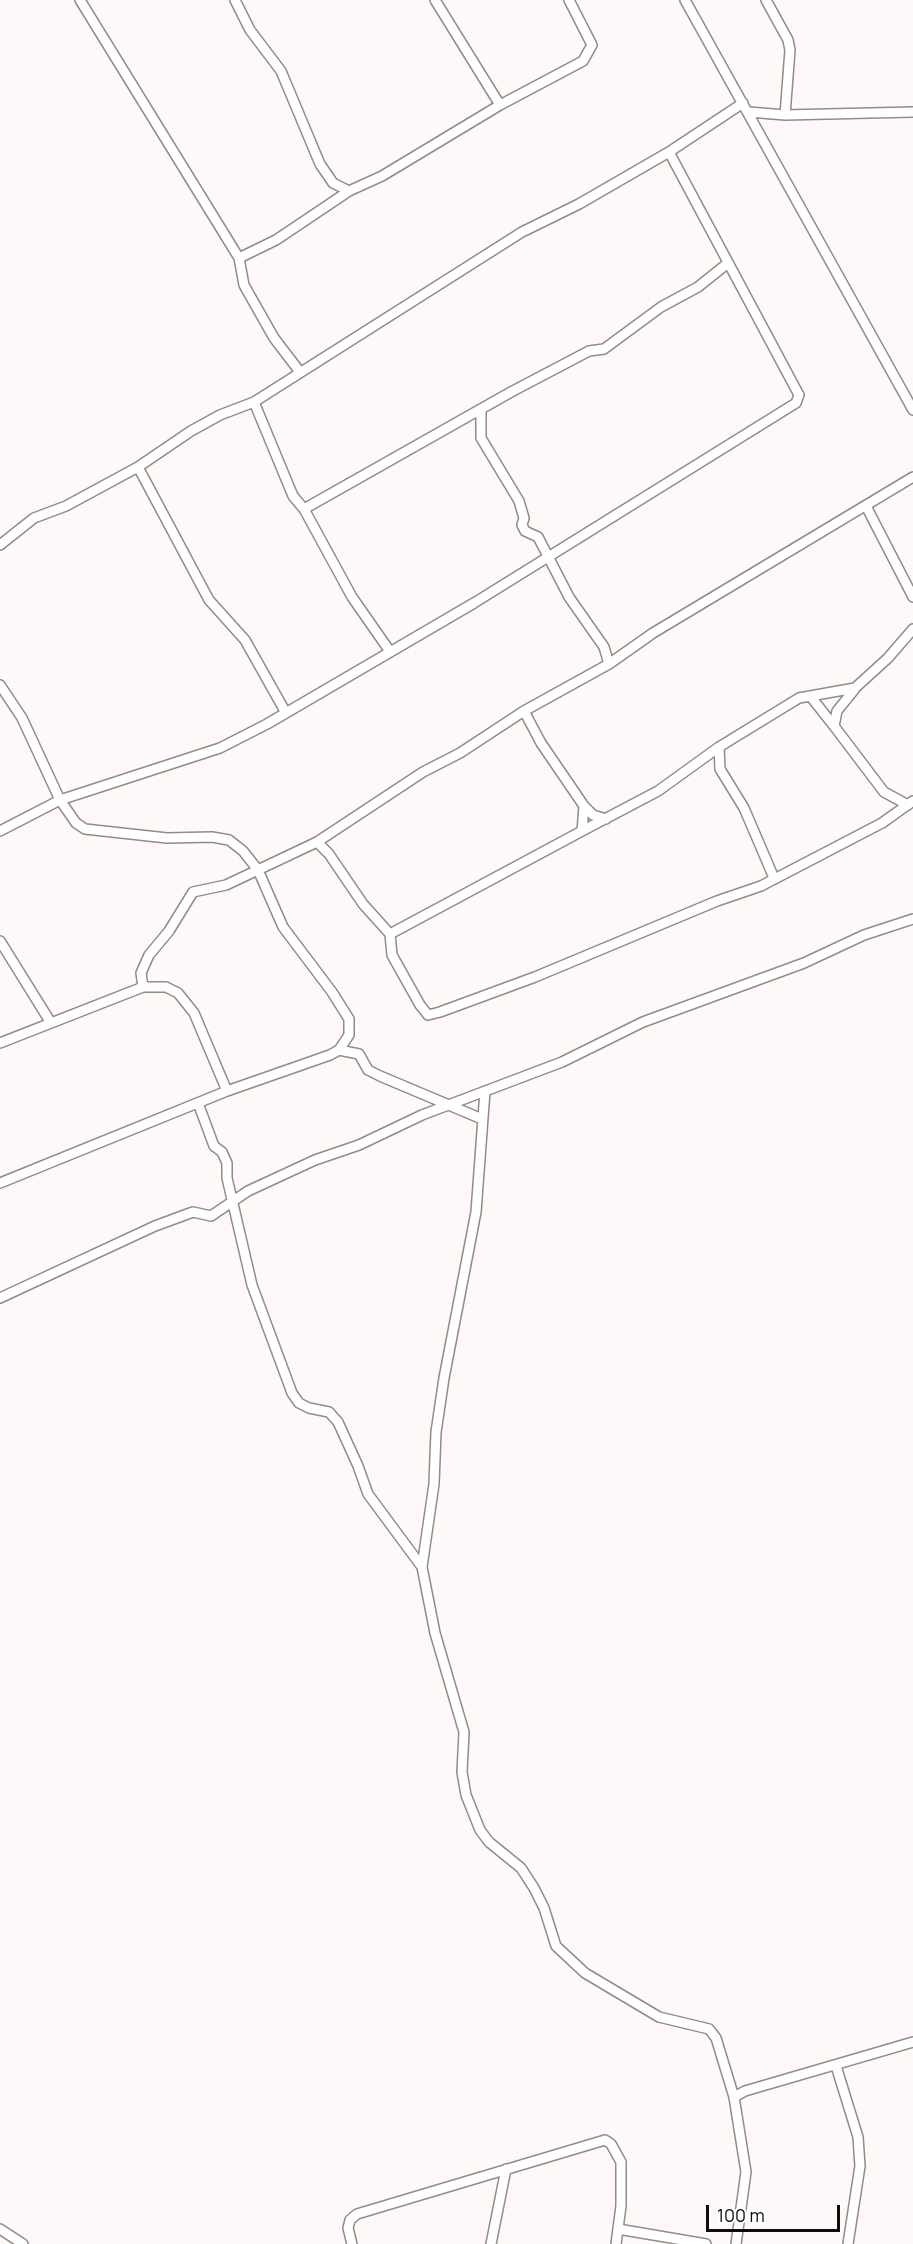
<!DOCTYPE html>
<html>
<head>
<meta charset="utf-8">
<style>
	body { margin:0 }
	#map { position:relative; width:913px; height:2244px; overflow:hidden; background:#fef9f8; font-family:Manrope,sans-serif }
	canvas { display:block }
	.scale { position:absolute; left:706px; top:2205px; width:134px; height:27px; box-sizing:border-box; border:3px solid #0f0b0a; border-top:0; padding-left:8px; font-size:18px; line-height:21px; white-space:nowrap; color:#0f0b0a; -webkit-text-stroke:4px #fff; paint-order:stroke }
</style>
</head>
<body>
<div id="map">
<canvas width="913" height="2244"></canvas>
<div class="scale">100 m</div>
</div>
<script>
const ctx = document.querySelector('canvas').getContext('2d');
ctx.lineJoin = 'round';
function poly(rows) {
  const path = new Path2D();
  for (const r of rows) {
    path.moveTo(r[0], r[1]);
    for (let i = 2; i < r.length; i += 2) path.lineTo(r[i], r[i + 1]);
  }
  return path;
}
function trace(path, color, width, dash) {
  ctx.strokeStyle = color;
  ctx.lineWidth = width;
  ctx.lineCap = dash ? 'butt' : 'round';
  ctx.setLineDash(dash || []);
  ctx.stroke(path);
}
const minor = poly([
	[80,0,239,258,244,285,274,338,300,372],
	[235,0,250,30,281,71,320,164,333,183,349,191],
	[435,0,500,105],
	[685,0,913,410],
	[766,0,788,40,790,50,785,115],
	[749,112,785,115,913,112],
	[239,258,276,240,349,191,382,176,500,105,583,61,592,45,569,0],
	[254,402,293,496,304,509,352,597,389,650],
	[481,410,481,438,519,501,524,518,522,525,525,531,538,537,569,597,604,647,609,664],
	[138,467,209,600,245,640,286,713],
	[866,506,913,597],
	[304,509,511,392,589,351,604,349,661,307,698,287,728,263],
	[0,545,34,518,66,506,138,467,191,431,220,415,254,402,522,232,579,204,669,152,743,103],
	[0,685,22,718,60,800,76,823,85,829,167,838,212,837,229,840,243,851,258,870,283,927,332,992,349,1019,349,1035,339,1050,330,1055,227,1091,0,1183],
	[854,690,837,711,834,726,884,792,908,805],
	[811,697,834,726],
	[524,711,541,743,584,806,593,815,606,819],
	[719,747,720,769,744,808,774,878],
	[584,806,582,831,658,791,719,747,799,698,855,688,888,658,913,629],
	[0,831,60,800,220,748,267,724,474,603,796,403,799,395,669,152],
	[317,842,329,854,363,904,390,934,582,831],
	[390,934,392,955,420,1005,428,1015,440,1012,535,977,717,901,761,886,882,823,913,801],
	[0,941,51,1023],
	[143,987,141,973,149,955,169,931,193,892,226,885,317,842,423,772,460,753,524,711,609,664,653,633,913,477],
	[0,1043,143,987,166,987,178,993,194,1013,227,1091],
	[339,1050,359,1054,368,1070,380,1076,482,1119],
	[485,1091,476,1212,444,1378,436,1432,434,1484,422,1567,435,1633,464,1732,462,1772,466,1795,480,1830,489,1842,521,1868,534,1888,544,1908,556,1946,585,1973,659,2017,709,2029,716,2038,734,2097],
	[198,1103,214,1146,222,1152,227,1163,227,1178,252,1285,292,1393,299,1403,309,1408,329,1412,338,1422,358,1466,368,1494,422,1567],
	[0,1298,155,1226,193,1212,211,1216,248,1191,315,1160,359,1145,422,1115,562,1062,643,1022,804,963,864,935,913,919],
	[836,2066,858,2137,860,2166,848,2244],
	[0,2229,23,2244],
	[618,2229,706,2244],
	[352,2244,348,2228,350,2220,357,2214,605,2140,611,2144,621,2162,621,2206,616,2244],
	[491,2244,506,2169],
	[736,2244,746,2172,734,2097,745,2091,913,2042]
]);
trace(minor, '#948a86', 12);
trace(minor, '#fff', 9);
</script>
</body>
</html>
